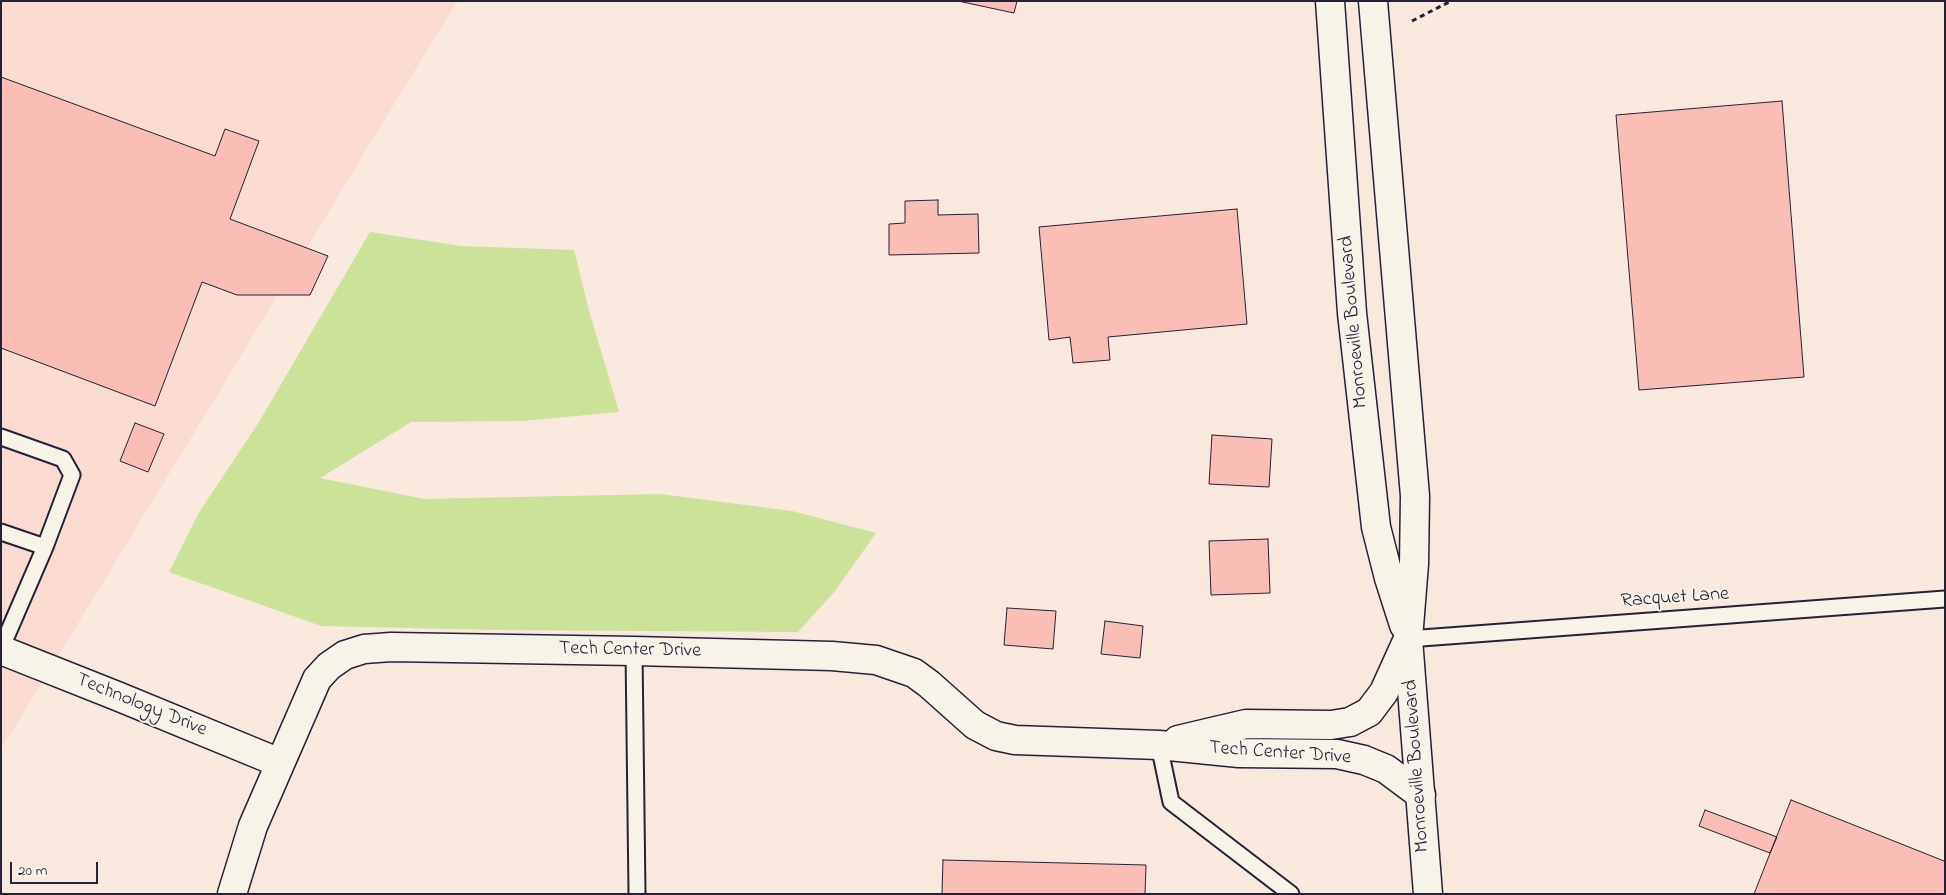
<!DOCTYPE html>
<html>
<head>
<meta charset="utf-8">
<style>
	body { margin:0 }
	#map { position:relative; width:1946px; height:895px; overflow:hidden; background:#f8e8de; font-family:"Indie Flower",sans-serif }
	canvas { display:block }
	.frame { position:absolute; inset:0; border:2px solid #22223b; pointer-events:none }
	.scale { position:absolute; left:10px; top:862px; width:88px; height:22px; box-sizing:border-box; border:2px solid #22223b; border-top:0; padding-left:6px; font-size:15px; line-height:18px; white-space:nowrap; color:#22223b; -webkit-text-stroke:4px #f7f3e8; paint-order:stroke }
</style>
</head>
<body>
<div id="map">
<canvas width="1946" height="895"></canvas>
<div class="frame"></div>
<div class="scale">20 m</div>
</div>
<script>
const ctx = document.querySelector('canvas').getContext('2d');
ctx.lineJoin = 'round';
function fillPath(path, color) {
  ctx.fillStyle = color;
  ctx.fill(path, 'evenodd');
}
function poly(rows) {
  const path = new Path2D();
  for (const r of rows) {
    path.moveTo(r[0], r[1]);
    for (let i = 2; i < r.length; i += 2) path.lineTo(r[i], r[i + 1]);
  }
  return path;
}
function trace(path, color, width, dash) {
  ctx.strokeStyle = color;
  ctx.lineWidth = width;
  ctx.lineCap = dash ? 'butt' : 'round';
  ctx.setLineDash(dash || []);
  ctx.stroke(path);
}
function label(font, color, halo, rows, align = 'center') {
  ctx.font = font + ' "Indie Flower",sans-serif';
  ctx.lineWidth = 4;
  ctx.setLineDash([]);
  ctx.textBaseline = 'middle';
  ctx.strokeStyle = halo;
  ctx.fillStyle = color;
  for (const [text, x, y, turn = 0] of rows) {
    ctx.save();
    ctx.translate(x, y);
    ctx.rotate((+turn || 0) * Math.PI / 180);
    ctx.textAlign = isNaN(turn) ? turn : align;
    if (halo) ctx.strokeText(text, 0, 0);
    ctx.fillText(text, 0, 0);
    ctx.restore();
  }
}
const built = poly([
	[1,1,457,1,1,750]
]);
const green = poly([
	[370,232,461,246,574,250,588,307,619,412,522,421,411,422,320,478,424,499,660,494,792,511,876,533,835,591,798,632,499,630,321,626,169,572,198,514,259,422]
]);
const building = poly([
	[958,1,1017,1,1014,13,958,1],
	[1,77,215,156,225,129,259,141,230,219,328,256,310,295,237,295,202,282,155,406,1,348,1,77],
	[1782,101,1804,377,1639,390,1616,115,1782,101],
	[938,200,938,215,978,214,979,253,889,255,889,224,905,223,905,201,938,200],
	[1237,209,1247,324,1108,337,1110,360,1073,363,1070,337,1049,340,1039,227,1237,209],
	[135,423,164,434,148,472,120,461,135,423],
	[1212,435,1272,439,1269,487,1209,484,1212,435],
	[1268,539,1270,593,1211,595,1209,541,1268,539],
	[1007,608,1056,611,1053,649,1004,645,1007,608],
	[1105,621,1143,626,1140,658,1101,654,1105,621],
	[1791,800,1944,861,1945,858,1945,894,1754,894,1791,800],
	[1705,810,1777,837,1770,853,1699,826,1705,810],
	[943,860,1146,865,1145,894,942,894,943,860]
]);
const path = poly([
	[1412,21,1451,1]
]);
const lane = poly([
	[1,437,63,459,72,475,45,547,1,649],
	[1,532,45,547],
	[1408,639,1945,599],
	[634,651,637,894],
	[1159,745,1171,802,1291,894]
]);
const street = poly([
	[1,650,117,696,280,763],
	[1178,740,1246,724,1331,725,1350,722,1369,712,1384,692,1408,639],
	[232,894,253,826,317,679,329,666,345,655,364,649,391,647,634,651,832,656,876,660,914,673,929,684,975,725,996,736,1015,740,1159,745,1239,753,1337,754,1364,760,1386,769,1421,795]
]);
const secondary = poly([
	[1330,1,1352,313,1376,527,1389,578,1404,625],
	[1373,1,1415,496,1414,564,1408,639,1428,894]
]);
const streetNames = [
	["Monroeville Boulevard",1355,322,-95],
	["Racquet Lane",1675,599,-4],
	["Tech Center Drive",630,651,1],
	["Technology Drive",141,706,22],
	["Tech Center Drive",1280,754,4],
	["Monroeville Boulevard",1418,766,-94]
];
fillPath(built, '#f9dbd2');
fillPath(green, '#cbe298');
fillPath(building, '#fabeb7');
trace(building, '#22223b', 1);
trace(lane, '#22223b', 19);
trace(street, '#22223b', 31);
trace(secondary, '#22223b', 31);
trace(path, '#22223b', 3, [5, 4]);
trace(lane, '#f7f3e8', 15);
trace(street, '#f7f3e8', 28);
trace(secondary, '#f7f3e8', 28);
label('20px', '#22223b', '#f7f3e8', streetNames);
</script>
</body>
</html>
